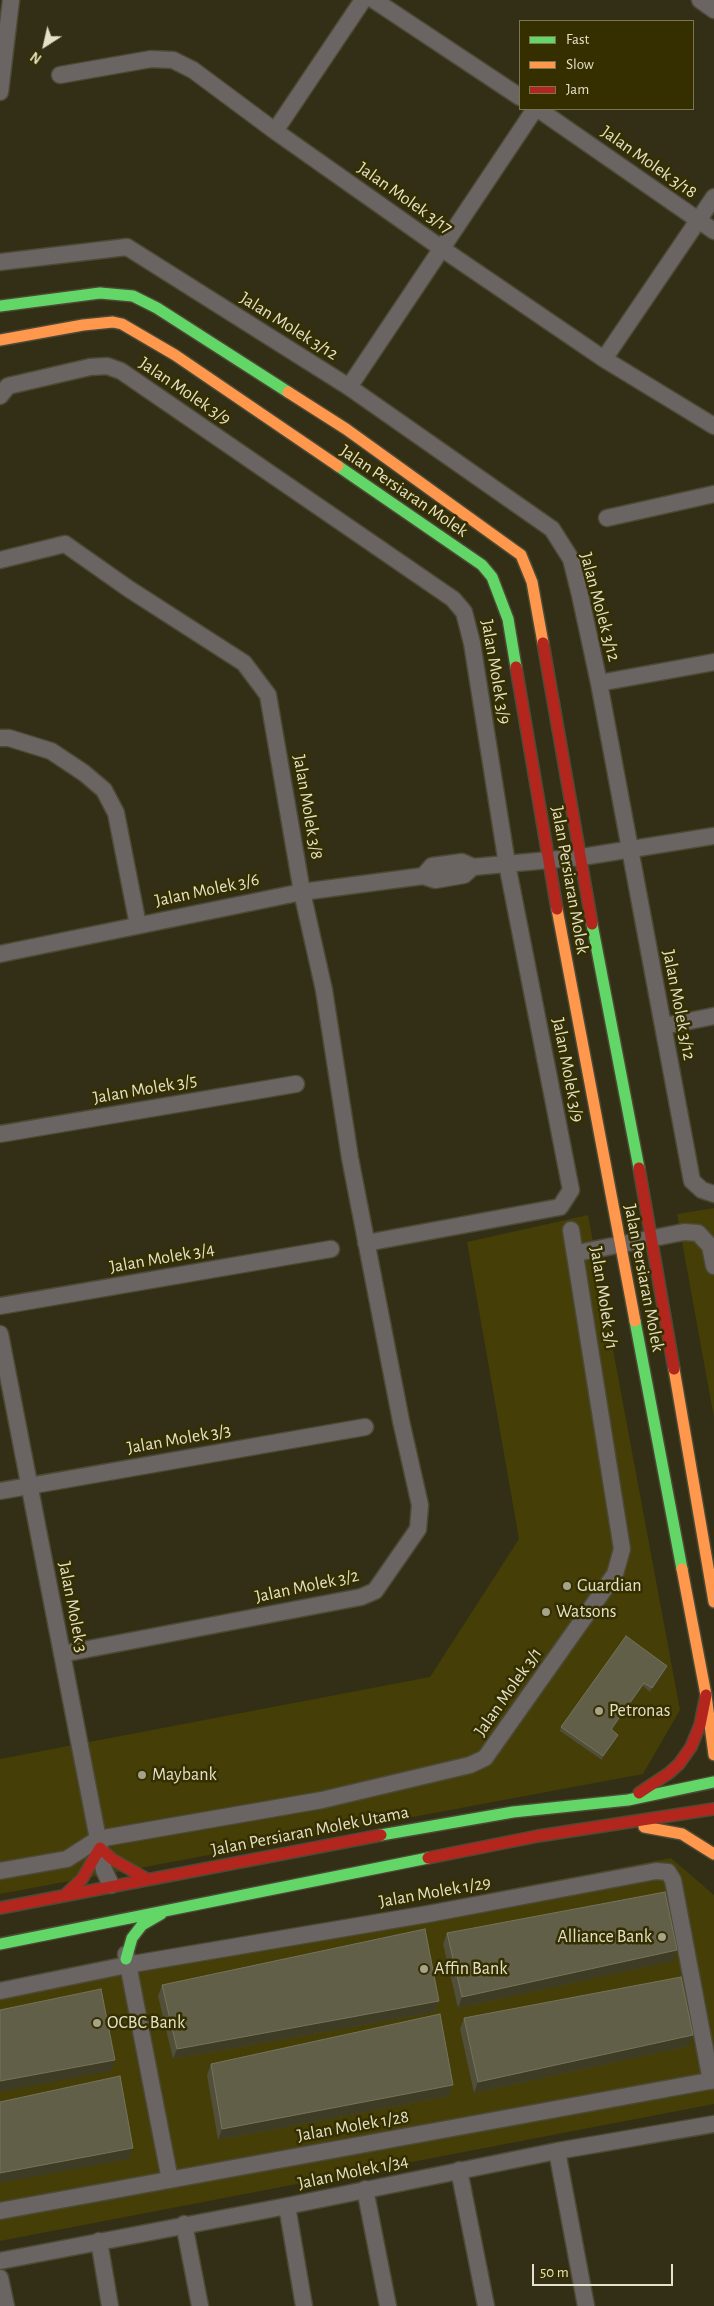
<!DOCTYPE html>
<html>
<head>
<meta charset="utf-8">
<style>
	body { margin:0 }
	#map { position:relative; width:714px; height:2306px; overflow:hidden; background:#322f16; font-family:"Alegreya Sans",sans-serif }
	canvas { display:block }
	.legend { position:absolute; left:519px; top:20px; width:175px; height:90px; box-sizing:border-box; background:#352f00; border:1px solid #7b7650; margin:0; padding:6px 9px; list-style:none; font-size:15px; color:#e3e1c9 }
	.legend li { display:flex; align-items:center; gap:10px; height:25px }
	.legend b { width:25px; border:1px solid #7b7650 }
	.north { position:absolute; left:20px; top:20px; width:50px; height:50px; -webkit-text-stroke:4px #352f00; paint-order:stroke; rotate:215deg; font-size:14px; font-weight:700; line-height:20px; text-align:center; color:#e3e1c9 }
	.north::after { content:''; display:block; margin:auto; width:18px; height:22px; background:#e3e1c9; clip-path:polygon(50% 0,100% 100%,50% 72%,0 100%) }
	.scale { position:absolute; left:532px; top:2264px; width:141px; height:22px; box-sizing:border-box; border:2px solid #e3e1c9; border-top:0; padding-left:6px; font-size:15px; line-height:18px; white-space:nowrap; color:#e3e1c9; -webkit-text-stroke:4px #352f00; paint-order:stroke }
</style>
</head>
<body>
<div id="map">
<canvas width="714" height="2306"></canvas>
<ul class="legend">
<li><b style="height:6px;background:#63d668"></b>Fast</li>
<li><b style="height:6px;background:#ff974d"></b>Slow</li>
<li><b style="height:6px;background:#b3261e"></b>Jam</li>
</ul>
<div class="north">N</div>
<div class="scale">50 m</div>
</div>
<script>
const ctx = document.querySelector('canvas').getContext('2d');
ctx.lineJoin = 'round';
function fillPath(path, color) {
  ctx.fillStyle = color;
  ctx.fill(path, 'evenodd');
}
function poly(rows) {
  const path = new Path2D();
  for (const r of rows) {
    path.moveTo(r[0], r[1]);
    for (let i = 2; i < r.length; i += 2) path.lineTo(r[i], r[i + 1]);
  }
  return path;
}
function trace(path, color, width, dash) {
  ctx.strokeStyle = color;
  ctx.lineWidth = width;
  ctx.lineCap = dash ? 'butt' : 'round';
  ctx.setLineDash(dash || []);
  ctx.stroke(path);
}
function label(font, color, halo, rows, align = 'center') {
  ctx.font = font + ' "Alegreya Sans",sans-serif';
  ctx.lineWidth = 5;
  ctx.setLineDash([]);
  ctx.textBaseline = 'middle';
  ctx.strokeStyle = halo;
  ctx.fillStyle = color;
  for (const [text, x, y, turn = 0] of rows) {
    ctx.save();
    ctx.translate(x, y);
    ctx.rotate((+turn || 0) * Math.PI / 180);
    ctx.textAlign = isNaN(turn) ? turn : align;
    if (halo) ctx.strokeText(text, 0, 0);
    ctx.fillText(text, 0, 0);
    ctx.restore();
  }
}
const built = poly([
	[714,1208,714,1418,677,1214],
	[588,1215,680,1710,643,1774,0,1894,0,1759,430,1677,519,1539,467,1242],
	[671,1858,714,1895,714,2104,0,2241,0,1986]
]);
const street = poly([
	[374,0,520,97],
	[700,0,714,10],
	[60,75,151,59,173,60,193,70,275,131,441,248,604,359,714,426],
	[0,92,11,0],
	[538,109,714,231],
	[275,131,363,0],
	[0,262,127,247,349,387,552,529,571,559,580,595,599,683,692,1181,702,1190,714,1194],
	[604,359,714,197],
	[349,387,535,109],
	[0,396,8,386,90,367,107,366,121,371,453,599,464,612,472,643,507,864,571,1190,560,1207,366,1243],
	[607,518,714,494],
	[0,560,65,544,129,589,244,663,268,695,302,892,324,990,350,1158,401,1421,420,1505,418,1529,375,1591,361,1597,62,1654],
	[599,683,714,662],
	[0,738,9,738,51,751,84,773,104,790,116,813,138,925],
	[423,876,432,866,462,862,473,867,582,857,714,836],
	[0,954,302,892,423,876,435,880,464,875,473,867],
	[664,1026,714,1016],
	[0,1134,296,1084],
	[577,1253,684,1232,698,1233,710,1246,714,1266],
	[0,1306,331,1249],
	[0,1334,104,1870,111,1885],
	[0,1491,365,1427],
	[0,1871,67,1859,98,1839,322,1800,470,1765,485,1758,615,1574,622,1549,571,1230],
	[126,1954,170,2180],
	[0,1991,127,1965,428,1914,656,1871,668,1872,673,1880,711,2081],
	[557,2151,586,2306],
	[459,2170,486,2306],
	[365,2189,388,2306],
	[287,2206,304,2306],
	[0,2211,714,2080],
	[184,2224,200,2306],
	[99,2241,110,2306],
	[0,2261,287,2206,557,2151,714,2124],
	[0,2278,6,2306]
]);
const fast = poly([
	[0,306,100,293,133,296,157,308,288,392],
	[338,466,482,565,492,577,508,619,516,667],
	[592,924,639,1168],
	[635,1321,682,1569],
	[381,1835,513,1812,628,1800,714,1782],
	[0,1944,428,1858],
	[126,1959,132,1938,142,1925,161,1914]
]);
const slow = poly([
	[0,340,83,325,113,322,122,324,175,355,338,466],
	[288,392,346,429,521,555,532,582,543,643],
	[557,909,635,1321],
	[674,1369,714,1602],
	[682,1569,706,1695,714,1755],
	[644,1827,682,1834,714,1854]
]);
const jam = poly([
	[543,643,592,924],
	[516,667,557,909],
	[639,1168,674,1369],
	[639,1793,669,1773,679,1764,691,1747,700,1725,706,1695],
	[428,1858,538,1836,714,1809],
	[66,1894,82,1879,100,1848,112,1859,147,1879],
	[0,1908,381,1835]
]);
const wall = poly([
	[666,1670,650,1692,643,1686,612,1730,617,1738,602,1760,560,1731,561,1727],
	[447,1933,673,1961,458,2008,443,1944],
	[162,1985,439,2001,435,2012,173,2059,158,1996],
	[464,2018,689,2046,474,2093,460,2029],
	[211,2064,449,2096,218,2140,207,2075]
]);
const shadedWall = poly([
	[667,1666,666,1670,650,1692,652,1688],
	[644,1683,643,1686,609,1733,611,1729],
	[618,1735,617,1738,602,1760,603,1756],
	[677,1950,673,1961,458,2008,462,1997],
	[439,2001,435,2012,173,2059,177,2049],
	[693,2035,689,2046,474,2093,478,2082],
	[115,2060,111,2071,0,2092,0,2081],
	[453,2085,449,2096,218,2140,222,2129],
	[133,2148,129,2159,0,2183,0,2173]
]);
const building = poly([
	[626,1636,667,1666,652,1688,644,1683,611,1729,618,1735,603,1756,561,1727,626,1636],
	[665,1892,677,1950,462,1997,447,1933,665,1892],
	[425,1929,439,2001,177,2049,162,1985,425,1929],
	[681,1977,693,2035,478,2082,464,2018,681,1977],
	[101,1989,115,2060,0,2081,0,2010,101,1989],
	[440,2014,453,2085,222,2129,211,2064,440,2014],
	[120,2076,133,2148,0,2173,0,2102,120,2076]
]);
const markers = [
	[567,1586,5,"#a5a38a"],
	[546,1612,5,"#a5a38a"],
	[599,1711,5,"#a5a38a"],
	[142,1775,5,"#a5a38a"],
	[662,1937,5,"#a5a38a"],
	[424,1969,5,"#a5a38a"],
	[97,2023,5,"#a5a38a"]
];
const streetNames = [
	["Jalan Molek 3/18",649,162,35],
	["Jalan Molek 3/17",405,198,35],
	["Jalan Molek 3/12",289,326,32],
	["Jalan Molek 3/9",185,391,34],
	["Jalan Persiaran Molek",404,491,34],
	["Jalan Molek 3/12",600,607,75],
	["Jalan Molek 3/9",496,672,80],
	["Jalan Molek 3/8",308,807,80],
	["Jalan Persiaran Molek",570,880,80],
	["Jalan Molek 3/6",207,890,-12],
	["Jalan Molek 3/12",679,1005,79],
	["Jalan Molek 3/9",568,1070,79],
	["Jalan Molek 3/5",145,1089,-10],
	["Jalan Molek 3/4",162,1258,-10],
	["Jalan Persiaran Molek",644,1278,79],
	["Jalan Molek 3/1",604,1298,81],
	["Jalan Molek 3/3",179,1439,-10],
	["Jalan Molek 3/2",307,1586,-12],
	["Jalan Molek 3",73,1607,79],
	["Jalan Molek 3/1",508,1692,-55],
	["Jalan Persiaran Molek Utama",310,1831,-11],
	["Jalan Molek 1/29",435,1892,-10],
	["Jalan Molek 1/28",353,2126,-10],
	["Jalan Molek 1/34",353,2172,-12]
];
const poiNames = [
	["Guardian",577,1586],
	["Watsons",556,1612],
	["Petronas",609,1711],
	["Maybank",152,1775],
	["Alliance Bank",652,1937,"right"],
	["Affin Bank",434,1969],
	["OCBC Bank",107,2023]
];
fillPath(built, '#453e06');
trace(street, '#4c4a35', 19);
trace(fast, '#4c4a35', 14);
trace(slow, '#4c4a35', 14);
trace(jam, '#4c4a35', 14);
trace(street, '#6a6463', 16);
trace(fast, '#63d668', 11);
trace(slow, '#ff974d', 11);
trace(jam, '#b3261e', 11);
fillPath(wall, '#514f39');
fillPath(shadedWall, '#3e3c24');
fillPath(building, '#615f48');
trace(building, '#75735c', 1);
for (const [x, y, r, color] of markers) {
  const dot = new Path2D();
  dot.arc(x, y, r, 0, 2 * Math.PI);
  ctx.fillStyle = color;
  ctx.fill(dot);
  trace(dot, '#352f00', 2);
}
label('18px', '#e3e1c9', '#352f00', streetNames);
label('18px', '#e3e1c9', '#352f00', poiNames, 'left');
</script>
</body>
</html>
